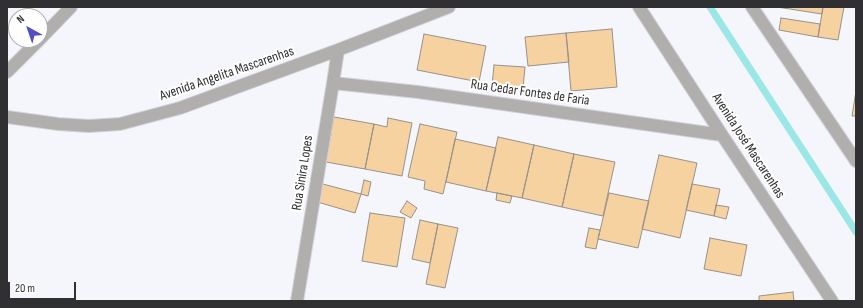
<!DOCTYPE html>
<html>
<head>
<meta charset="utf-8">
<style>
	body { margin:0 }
	#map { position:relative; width:863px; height:308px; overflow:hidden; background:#f5f5fc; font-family:"Sofia Sans Condensed",sans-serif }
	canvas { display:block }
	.frame { position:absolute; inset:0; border:8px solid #303032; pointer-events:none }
	.north { position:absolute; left:8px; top:8px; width:40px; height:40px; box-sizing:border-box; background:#fff; border:1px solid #acacad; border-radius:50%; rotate:320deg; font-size:11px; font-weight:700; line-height:16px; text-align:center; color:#303032 }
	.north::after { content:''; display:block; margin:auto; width:14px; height:18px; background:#524ec5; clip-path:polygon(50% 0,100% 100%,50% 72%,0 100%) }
	.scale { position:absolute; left:8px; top:282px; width:68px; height:18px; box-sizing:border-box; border:2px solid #303032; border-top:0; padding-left:5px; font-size:12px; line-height:14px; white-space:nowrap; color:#303032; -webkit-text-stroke:3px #fff; paint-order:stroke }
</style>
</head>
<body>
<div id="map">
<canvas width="863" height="308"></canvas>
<div class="frame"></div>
<div class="north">N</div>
<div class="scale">20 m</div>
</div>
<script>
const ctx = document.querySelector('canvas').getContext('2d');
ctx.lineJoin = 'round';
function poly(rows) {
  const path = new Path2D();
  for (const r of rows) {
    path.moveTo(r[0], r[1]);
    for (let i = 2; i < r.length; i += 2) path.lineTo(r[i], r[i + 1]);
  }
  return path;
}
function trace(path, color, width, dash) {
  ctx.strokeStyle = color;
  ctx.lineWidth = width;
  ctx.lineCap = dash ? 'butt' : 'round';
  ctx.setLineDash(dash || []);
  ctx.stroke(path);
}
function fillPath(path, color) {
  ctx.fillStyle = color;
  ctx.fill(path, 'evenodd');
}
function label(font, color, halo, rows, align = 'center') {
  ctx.font = font + ' "Sofia Sans Condensed",sans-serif';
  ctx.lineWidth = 4;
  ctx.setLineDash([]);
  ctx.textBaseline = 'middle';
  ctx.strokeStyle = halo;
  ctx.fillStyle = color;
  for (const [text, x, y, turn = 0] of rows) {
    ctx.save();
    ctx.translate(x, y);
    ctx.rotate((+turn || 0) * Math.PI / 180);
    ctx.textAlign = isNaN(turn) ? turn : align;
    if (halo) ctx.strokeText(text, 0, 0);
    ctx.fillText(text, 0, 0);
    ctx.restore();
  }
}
const stream = poly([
	[710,7,856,232]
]);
const building = poly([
	[777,7,823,7,822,14,777,7],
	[823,7,844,7,838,40,818,37,823,7],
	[781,18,820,24,818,37,779,30,781,18],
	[612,29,617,87,571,91,566,33,612,29],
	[566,33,569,62,528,66,525,37,566,33],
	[424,34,486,46,479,82,417,70,424,34],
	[494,65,525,67,523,88,492,86,494,65],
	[856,91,856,116,852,116,856,91],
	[334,117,374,124,365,169,326,162,334,117],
	[388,118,412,123,402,176,365,169,374,124,387,127,388,118],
	[420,124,457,132,443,194,424,189,425,181,408,177,420,124],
	[498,137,534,145,522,198,486,191,498,137],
	[455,139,496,148,486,191,446,182,455,139],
	[534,145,574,154,562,207,522,198,534,145],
	[574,154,615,162,603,216,562,207,574,154],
	[659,155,697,163,680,238,642,229,659,155],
	[364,180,371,182,368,196,361,194,364,180],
	[319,183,361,194,355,213,314,201,319,183],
	[692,184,720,189,714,216,686,210,692,184],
	[497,193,512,196,510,203,496,200,497,193],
	[609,193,649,201,638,248,598,239,609,193],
	[407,201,417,208,411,218,400,212,407,201],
	[716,205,729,207,726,219,714,216,716,205],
	[370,213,405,218,397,267,362,261,370,213],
	[420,220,438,224,430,263,412,259,420,220],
	[438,224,458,228,445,288,426,284,438,224],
	[589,228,600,230,596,249,585,247,589,228],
	[710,238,747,245,741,276,704,269,710,238],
	[793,292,794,301,759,301,759,296,793,292]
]);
const minor = poly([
	[639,7,722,135,832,301],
	[752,7,856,161],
	[40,39,71,7],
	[7,72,39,40],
	[333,83,418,92,722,135],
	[7,117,58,124,89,126,120,124,180,108,338,50,449,7],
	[297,301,333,83,338,50]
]);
const streetNames = [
	["Avenida Angelita Mascarenhas",227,74,-19],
	["Rua Cedar Fontes de Faria",530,93,8],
	["Avenida José Mascarenhas",748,146,57],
	["Rua Sinira Lopes",303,173,-81]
];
trace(stream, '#9ae7e6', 7);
fillPath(building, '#f7d2a1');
trace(building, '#96918c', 1);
trace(minor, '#d2d2d8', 14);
trace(minor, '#b1aeae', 12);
label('14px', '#303032', '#fff', streetNames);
</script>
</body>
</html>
